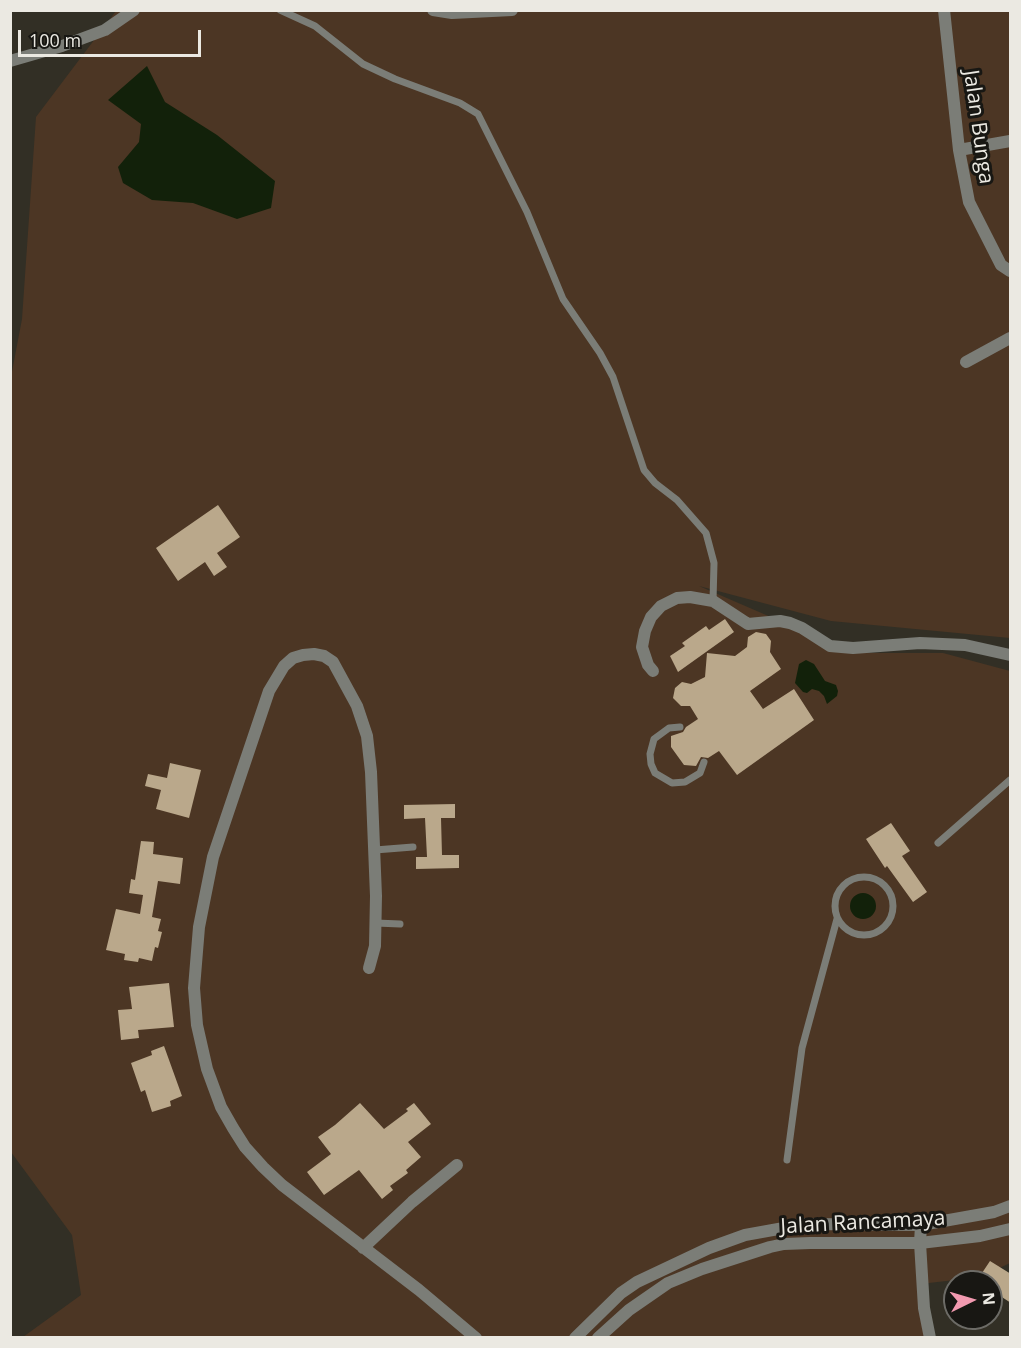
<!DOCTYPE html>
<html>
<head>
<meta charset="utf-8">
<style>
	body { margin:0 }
	#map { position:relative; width:1021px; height:1348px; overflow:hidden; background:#322f25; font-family:"Open Sans",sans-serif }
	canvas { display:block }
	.frame { position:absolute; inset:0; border:12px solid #ebe9e2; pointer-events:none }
	.north { position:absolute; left:943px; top:1270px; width:60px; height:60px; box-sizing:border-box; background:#181713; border:2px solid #6c6b66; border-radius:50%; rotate:85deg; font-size:16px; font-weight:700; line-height:24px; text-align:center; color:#ebe9e2 }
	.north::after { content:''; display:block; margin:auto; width:21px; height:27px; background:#f29ab0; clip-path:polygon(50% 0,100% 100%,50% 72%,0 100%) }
	.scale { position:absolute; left:18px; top:30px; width:183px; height:27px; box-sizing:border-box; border:3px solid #ebe9e2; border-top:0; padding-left:8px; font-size:18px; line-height:21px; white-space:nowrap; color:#ebe9e2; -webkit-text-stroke:4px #181713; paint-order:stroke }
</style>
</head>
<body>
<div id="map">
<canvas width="1021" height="1348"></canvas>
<div class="frame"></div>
<div class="north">N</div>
<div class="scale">100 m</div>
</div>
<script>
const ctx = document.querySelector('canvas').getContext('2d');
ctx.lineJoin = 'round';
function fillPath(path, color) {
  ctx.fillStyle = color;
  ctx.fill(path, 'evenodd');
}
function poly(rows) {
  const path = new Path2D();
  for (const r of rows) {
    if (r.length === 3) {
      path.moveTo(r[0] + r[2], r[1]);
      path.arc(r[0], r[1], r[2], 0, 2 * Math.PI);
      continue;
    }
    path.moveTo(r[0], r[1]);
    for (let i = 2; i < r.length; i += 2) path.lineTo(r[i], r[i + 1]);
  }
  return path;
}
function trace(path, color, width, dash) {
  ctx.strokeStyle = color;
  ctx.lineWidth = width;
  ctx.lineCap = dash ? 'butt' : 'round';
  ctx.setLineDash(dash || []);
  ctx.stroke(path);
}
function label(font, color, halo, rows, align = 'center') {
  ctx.font = font + ' "Open Sans",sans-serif';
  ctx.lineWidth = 6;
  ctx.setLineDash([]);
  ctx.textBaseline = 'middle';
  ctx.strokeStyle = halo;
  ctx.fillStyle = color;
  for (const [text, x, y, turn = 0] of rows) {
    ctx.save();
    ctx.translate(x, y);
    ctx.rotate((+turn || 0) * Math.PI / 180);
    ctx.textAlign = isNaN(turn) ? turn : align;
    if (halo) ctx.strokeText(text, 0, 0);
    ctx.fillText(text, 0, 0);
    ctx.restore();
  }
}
const green = poly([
	[116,11,1010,11,1010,638,831,621,699,586,854,653,943,653,1010,671,1010,1263,981,1277,920,1284,930,1337,23,1337,81,1295,72,1235,11,1152,11,377,22,319,36,117]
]);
const water = poly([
	[147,66,165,102,217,135,275,181,271,208,237,219,193,203,152,200,123,183,118,167,139,142,141,124,108,100],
	[806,660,814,664,825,681,836,685,838,691,837,696,827,704,824,696,819,691,812,689,807,693,803,692,795,683,799,664],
	[863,906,13]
]);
const building = poly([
	[218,505,240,537,217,553,227,567,214,576,205,562,178,581,156,548],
	[725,619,734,632,678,672,670,656,685,646,682,643,706,626,709,630],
	[756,632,766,634,771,641,770,652,781,669,750,691,763,709,794,689,814,720,737,775,719,751,708,758,701,757,696,766,684,765,671,747,671,736,683,732,686,727,698,719,690,706,681,706,673,698,675,688,682,682,691,684,705,677,707,653,735,656,747,647,748,637],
	[170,763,201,770,189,818,156,809,161,790,145,786,148,774,167,778],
	[455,804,455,818,441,818,442,855,459,855,459,868,416,869,416,857,427,857,425,818,404,819,404,805],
	[891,823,910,851,902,856,927,892,913,902,887,866,885,868,866,839],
	[141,841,154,842,153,854,183,858,180,884,158,881,152,917,161,919,158,931,162,932,158,948,155,947,152,961,139,958,138,962,124,960,125,954,106,950,116,909,140,914,143,895,129,893,131,879,135,880],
	[169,983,174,1027,138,1030,139,1038,121,1040,118,1010,132,1009,129,987],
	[164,1046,182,1096,170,1101,171,1106,152,1112,145,1090,141,1092,131,1063,152,1055,151,1051],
	[360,1103,384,1129,408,1111,406,1109,414,1103,431,1124,408,1142,421,1157,406,1170,408,1173,390,1186,393,1190,382,1199,359,1170,324,1195,307,1172,331,1154,318,1137,335,1125],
	[990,1261,1011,1274,1011,1303,991,1290,991,1282,976,1282]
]);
const service = poly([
	[280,10,315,26,363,64,395,79,460,103,478,114,527,212,563,299,600,353,613,377,644,470,655,483,677,500,706,533,714,563,713,601],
	[680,727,669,728,654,739,650,754,651,764,655,773,672,783,685,782,700,773,704,762],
	[938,843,1010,780],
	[375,850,413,847],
	[864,906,29],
	[376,923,400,924],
	[787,1160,802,1048,837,919]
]);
const minor = poly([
	[433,10,452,13,512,10],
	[944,10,959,150,969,202,1001,265,1010,271],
	[10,61,62,46,105,30,134,10],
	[959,150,1010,141],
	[966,362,1010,338],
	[653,671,648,665,642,647,645,631,651,617,661,606,677,598,690,597,713,601,748,624,780,621,790,623,802,628,830,646,853,648,920,643,965,645,1010,655],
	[369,968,375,946,376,896,371,772,367,736,357,706,333,662,324,656,314,654,303,655,293,658,284,666,269,691,213,857,199,927,194,988,197,1025,207,1069,221,1107,233,1128,245,1147,263,1167,282,1185,419,1290,476,1338],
	[921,1225,920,1243,924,1308,930,1338],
	[363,1248,412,1202,457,1165]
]);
const tertiary = poly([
	[575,1338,621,1293,637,1282,709,1248,745,1235,806,1224,921,1225,994,1212,1010,1206],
	[598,1338,629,1310,668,1283,702,1269,770,1247,784,1244,810,1243,920,1243,980,1236,1010,1229]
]);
const streetNames = [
	["Jalan Bunga",978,127,82],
	["Jalan Rancamaya",863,1223,-3]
];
fillPath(green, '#4c3624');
fillPath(water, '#12210a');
fillPath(building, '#baa88b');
trace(service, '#7b7d77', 7);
trace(minor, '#7b7d77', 12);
trace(tertiary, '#7b7d77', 12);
label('21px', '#ebe9e2', '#181713', streetNames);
</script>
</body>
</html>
